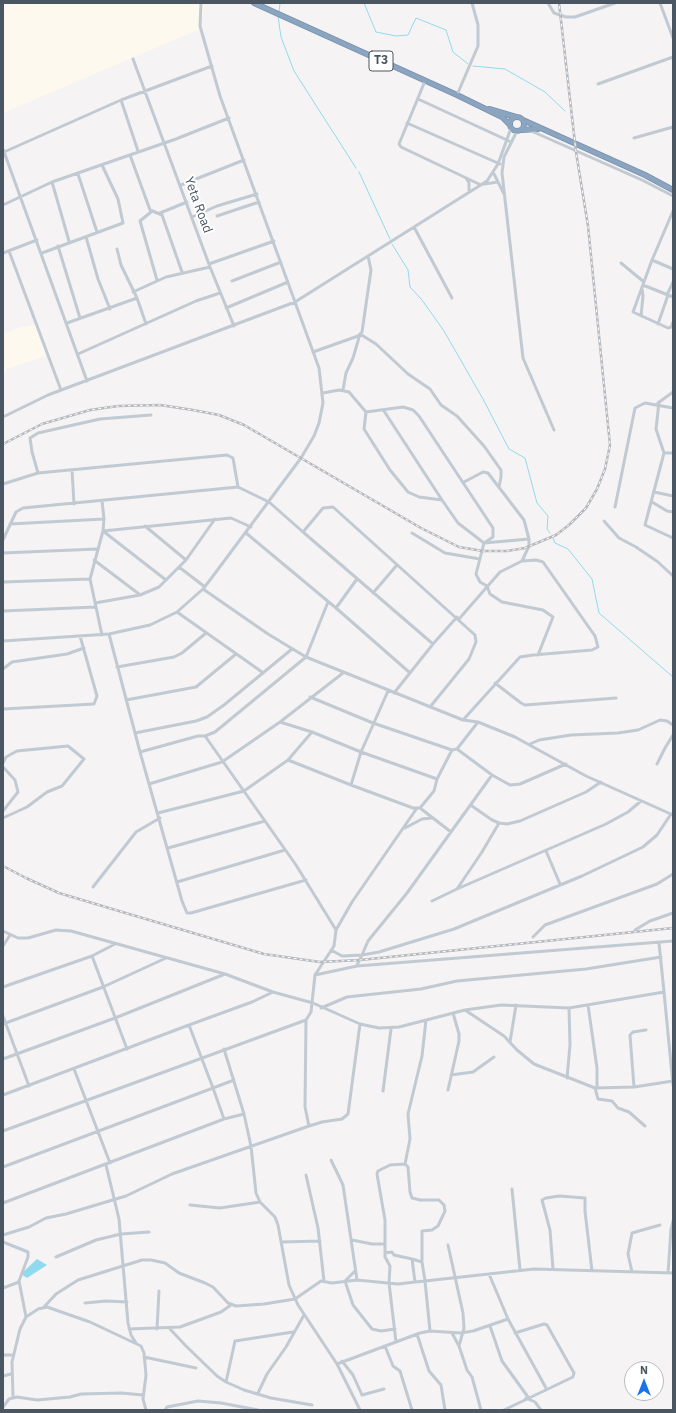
<!DOCTYPE html>
<html>
<head>
<meta charset="utf-8">
<style>
	body { margin:0 }
	#map { position:relative; width:676px; height:1413px; overflow:hidden; background:#f5f3f3; font-family:"IBM Plex Sans",sans-serif }
	canvas { display:block }
	.frame { position:absolute; inset:0; border:4px solid #4a5661; pointer-events:none }
	.north { position:absolute; left:624px; top:1361px; width:40px; height:40px; box-sizing:border-box; background:#fff; border:1px solid #b7bbc0; border-radius:50%; rotate:0deg; font-size:11px; font-weight:700; line-height:16px; text-align:center; color:#4a5661 }
	.north::after { content:''; display:block; margin:auto; width:14px; height:18px; background:#1a73e8; clip-path:polygon(50% 0,100% 100%,50% 72%,0 100%) }
</style>
</head>
<body>
<div id="map">
<canvas width="676" height="1413"></canvas>
<div class="frame"></div>
<div class="north">N</div>
</div>
<script>
const ctx = document.querySelector('canvas').getContext('2d');
ctx.lineJoin = 'round';
function fillPath(path, color) {
  ctx.fillStyle = color;
  ctx.fill(path, 'evenodd');
}
function poly(rows) {
  const path = new Path2D();
  for (const r of rows) {
    if (r.length === 3) {
      path.moveTo(r[0] + r[2], r[1]);
      path.arc(r[0], r[1], r[2], 0, 2 * Math.PI);
      continue;
    }
    path.moveTo(r[0], r[1]);
    for (let i = 2; i < r.length; i += 2) path.lineTo(r[i], r[i + 1]);
  }
  return path;
}
function trace(path, color, width, dash) {
  ctx.strokeStyle = color;
  ctx.lineWidth = width;
  ctx.lineCap = dash ? 'butt' : 'round';
  ctx.setLineDash(dash || []);
  ctx.stroke(path);
}
function label(font, color, halo, rows, align = 'center') {
  ctx.font = font + ' "IBM Plex Sans",sans-serif';
  ctx.lineWidth = 4;
  ctx.setLineDash([]);
  ctx.textBaseline = 'middle';
  ctx.strokeStyle = halo;
  ctx.fillStyle = color;
  for (const [text, x, y, turn = 0] of rows) {
    ctx.save();
    ctx.translate(x, y);
    ctx.rotate((+turn || 0) * Math.PI / 180);
    ctx.textAlign = isNaN(turn) ? turn : align;
    if (halo) ctx.strokeText(text, 0, 0);
    ctx.fillText(text, 0, 0);
    ctx.restore();
  }
}
const commercial = poly([
	[205,3,200,29,3,113,4,3],
	[36,324,47,356,6,369,7,371,3,372,3,334,23,326,26,327]
]);
const water = poly([
	[37,1259,47,1265,27,1278,21,1274]
]);
const stream = poly([
	[364,3,376,32,396,36,408,35,416,18,446,30,453,52,468,64],
	[279,13,280,3],
	[278,16,281,37,294,71,356,168],
	[473,66,505,69,545,92,565,111],
	[359,172,390,239],
	[392,244,408,270,410,287,422,300,444,331,483,399,509,449,525,458,537,503,548,516,547,529,550,533],
	[553,538,555,543,568,549,592,579,599,613,673,677]
]);
const minor = poly([
	[548,3,554,13,566,17,575,17,615,3],
	[660,3,673,38],
	[133,59,210,267,234,326],
	[425,81,399,144,401,147,481,185],
	[598,84,673,57],
	[457,95,478,46,478,25,472,3],
	[418,99,509,141],
	[121,100,138,151],
	[407,123,500,164],
	[529,130,642,180,673,196],
	[517,131,504,157,502,173,523,358,554,430],
	[634,138,673,127],
	[3,149,87,381],
	[4,152,121,100,212,66],
	[130,155,150,210,162,215,182,272],
	[78,174,97,232],
	[494,174,504,194],
	[466,178,469,183,469,192],
	[52,182,69,241],
	[484,184,498,182],
	[181,185,244,160],
	[3,205,52,182,176,139,229,118],
	[673,211,652,260,633,312,668,328,671,327,673,322],
	[151,212,140,221,157,280],
	[160,213,187,202],
	[217,216,259,202],
	[192,217,217,206,257,194],
	[414,227,452,298],
	[86,237,98,279,110,309],
	[58,246,80,318],
	[117,249,121,265,137,298,146,324],
	[9,251,61,390],
	[3,253,37,240],
	[42,253,123,223,118,199,102,165],
	[652,260,673,269],
	[621,263,644,282],
	[209,264,274,241],
	[232,281,281,262],
	[643,285,673,297],
	[133,292,166,277,210,267],
	[667,295,673,282],
	[226,308,288,282],
	[641,316,643,296,642,289],
	[67,323,137,298],
	[658,324,668,295],
	[360,334,376,344,408,374,430,389,441,405,457,416,484,446,501,470,501,477,499,487],
	[313,352,358,336,362,332,371,270,368,256],
	[78,354,196,301,220,293],
	[343,390,346,373,353,358,360,334],
	[323,393,339,390,349,392,366,412,403,407,413,410,419,416,493,528,493,537,484,543],
	[659,402,656,429,664,453,645,525,673,538],
	[658,403,673,392],
	[384,411,442,500],
	[366,412,364,429,390,470,408,492,419,497,442,500,458,523,484,543,529,539],
	[3,417,48,395,295,302,487,181,498,164,511,128],
	[664,453,673,453],
	[72,470,74,504],
	[38,473,32,452,30,438,38,433,100,419,151,415],
	[3,484,38,473,227,455,233,458,238,487],
	[654,492,673,496],
	[102,501,104,519],
	[652,502,667,511,673,512],
	[615,507,635,408,645,403,673,408],
	[604,521,619,538,636,547,658,562,673,576],
	[10,524,104,519,103,531,166,580],
	[145,526,186,560],
	[303,532,433,644,394,693],
	[246,533,336,608,409,672],
	[412,533,445,553,480,559],
	[3,540,16,512,23,508,238,487,269,502,303,532,323,508,333,507,475,635,476,642,469,659,430,707],
	[484,543,476,574,480,582,487,586,490,594,502,602,543,610,553,617,538,655],
	[3,553,97,549],
	[94,560,139,594],
	[179,567,205,587],
	[3,582,90,579],
	[203,589,268,634,306,657,463,720,478,722,515,737,586,776,673,815],
	[373,593,397,565],
	[95,603,140,595,159,587,186,560,215,519],
	[336,608,357,579],
	[3,611,96,607],
	[177,612,262,672],
	[459,619,500,572,522,561,529,546,529,539,524,520,488,473,483,472,464,482],
	[109,634,140,752,182,901,187,913,191,913,306,880],
	[102,635,90,579,103,531,231,518,251,527],
	[3,641,109,634,150,625,177,612,203,589,210,580,301,458,314,436,319,423,323,403,319,368,220,96,200,26,201,3],
	[433,644,457,617],
	[117,667,174,657,182,653,206,633],
	[3,669,12,662,67,654,84,648],
	[495,683,521,703,525,705,616,698],
	[310,697,373,723,452,750],
	[126,700,196,687,236,654],
	[3,709,94,704,97,696,80,636],
	[463,720,520,657,533,655,592,650,598,647,595,636,543,562,536,560,522,561],
	[280,722,312,732],
	[135,733,196,721,207,717,224,705,292,649],
	[205,736,215,732,306,657,328,602],
	[530,744,539,740,571,735,618,733,638,730,660,720,667,721,673,725],
	[457,749,492,775,510,785,520,784,566,764],
	[140,752,198,736,205,736,296,865,336,930],
	[288,760,351,785,361,752,388,691],
	[3,763,6,757,17,751,68,746,84,759,62,786,47,792,27,807,3,818],
	[657,764,665,748,673,735],
	[3,767,15,780,18,792,3,811],
	[492,775,407,893,368,941,362,955,379,952,454,929,582,876,643,847,657,835,671,814],
	[149,784,222,762,280,722,343,673],
	[351,785,413,808,420,808,434,791,437,779],
	[420,808,451,832],
	[158,813,244,791,288,760,312,732,361,752,437,779,452,750,457,749,478,722],
	[499,823,507,824,520,821,586,792,601,782],
	[405,828,422,819,432,818],
	[168,848,265,821],
	[546,851,560,884],
	[177,882,285,850],
	[93,887,136,832,160,818],
	[457,889,606,824,628,812,641,801],
	[432,901,457,889,482,852,499,823,492,820,472,806],
	[635,930,650,921,673,913],
	[3,931,18,938,28,938,56,930,71,931,225,974,273,992,313,1003,360,1024,379,1028,399,1027,465,1010,501,1005,569,1008,664,992,673,1085],
	[533,937,545,925,657,884,673,874],
	[659,943,664,992],
	[3,946,10,935],
	[331,950,342,956,362,955,357,965],
	[92,956,127,1049],
	[315,975,357,966,673,941],
	[3,987,92,956,115,944],
	[588,1005,597,1068,597,1088],
	[321,1008,347,997,356,996,421,989,457,981,586,969,661,957],
	[465,1010,504,1036,517,1050,534,1064,595,1088,598,1099,612,1101,618,1108,629,1112,645,1126],
	[3,1016,29,1086],
	[3,1024,103,987,166,958],
	[510,1042,516,1005],
	[224,1049,244,1114,251,1146,256,1193,260,1202,275,1217,278,1225,289,1285,298,1305,337,1364,360,1410],
	[3,1059,115,1018,225,974],
	[74,1069,110,1163],
	[451,1075,473,1072,494,1057],
	[567,1078,570,1045,569,1008],
	[234,1080,213,1088,189,1025,252,1002,273,992],
	[634,1087,630,1035,633,1032,646,1030],
	[595,1088,634,1087,673,1081],
	[448,1090,459,1041,459,1034,453,1013],
	[383,1091,391,1029],
	[3,1095,189,1025],
	[309,1126,322,1122,342,1119,348,1114,360,1024],
	[3,1131,306,1020,311,1012,315,975,334,946,336,930,352,902,417,808],
	[331,1160,343,1185,357,1280],
	[405,1164,410,1139,408,1114,422,1056,426,1020],
	[405,1164,408,1167,410,1192,412,1198,420,1200,439,1200,444,1205,445,1211,438,1226,432,1230,422,1231,422,1262],
	[106,1165,119,1219,128,1323,131,1335,136,1343],
	[3,1167,213,1088,224,1119],
	[306,1175,318,1228,324,1281],
	[512,1189,520,1270],
	[3,1203,224,1119,244,1114],
	[190,1205,220,1208,260,1202],
	[3,1235,29,1227,46,1218,66,1214,126,1196,172,1174,309,1126,305,1107,306,1020],
	[352,1240,372,1244,385,1244,385,1247],
	[3,1242,28,1252,28,1257,19,1281,26,1317],
	[281,1242,320,1241],
	[448,1245,463,1313,464,1328,459,1346],
	[385,1253,392,1252,394,1255,412,1259,415,1282,425,1281,422,1262,412,1259],
	[56,1257,96,1240,121,1234,149,1232],
	[553,1269,550,1230,542,1200,546,1198,559,1196,585,1198,585,1211,592,1271],
	[355,1271,345,1281,353,1305,372,1329,381,1331,395,1329],
	[632,1272,628,1254,632,1233,660,1225],
	[668,1273,671,1229,673,1221],
	[489,1274,508,1319,546,1388],
	[3,1288,19,1282],
	[85,1303,106,1301,127,1302],
	[44,1307,56,1294,78,1280,142,1260,151,1260,165,1263,179,1273,205,1283,213,1287,228,1303,236,1306,264,1304,295,1299,321,1281,332,1283,357,1280,398,1284,415,1282],
	[490,1326,502,1361,528,1397],
	[129,1329,180,1327,221,1312,231,1305],
	[157,1329,159,1291],
	[170,1329,186,1346,217,1376,226,1382,244,1390,271,1398,312,1405],
	[430,1331,461,1333,473,1331,508,1319],
	[452,1333,459,1346,467,1370,472,1377,481,1410],
	[417,1334,429,1371,441,1385,445,1410],
	[396,1342,389,1283,390,1266,385,1257,385,1220,377,1174,378,1171,390,1165,405,1164],
	[385,1346,393,1366,400,1371,412,1410],
	[3,1355,13,1355],
	[144,1357,196,1368],
	[342,1361,353,1375,362,1395,384,1389],
	[337,1364,420,1333,430,1331,425,1281,534,1269,673,1273],
	[3,1376,11,1374],
	[226,1382,235,1341,293,1332],
	[258,1393,267,1374,286,1347,304,1315],
	[13,1397,12,1362,20,1329,26,1317,38,1309,47,1307,90,1322,141,1346,144,1353,146,1375,143,1399,146,1410],
	[526,1398,535,1402,541,1410],
	[3,1407,9,1399,17,1397,37,1400,70,1397,81,1394,121,1393,143,1395],
	[165,1410,167,1407,198,1401,221,1403,258,1410],
	[504,1410,573,1377,574,1373,547,1325,544,1324,515,1333]
]);
const highway = poly([
	[254,3,457,95,502,117,510,125],
	[489,109,516,117],
	[517,124,7],
	[523,120,645,175,673,190],
	[522,130,538,129]
]);
const rail = poly([
	[3,444,42,424,90,410,118,406,160,405,193,410,219,415,244,425,421,528,459,547,483,551,507,551,525,548,556,535,569,525,586,508,597,489,605,469,610,445,588,226,576,152,559,3],
	[3,866,26,878,59,893,119,911,264,954,320,962,360,960,673,928]
]);
const shields = [
	[381,61,24]
];
const shieldNames = [
	["T3",381,61]
];
const streetNames = [
	["Yeta Road",198,205,70]
];
fillPath(commercial, '#fdf9ef');
fillPath(water, '#90daee');
trace(stream, '#90daee', 1);
trace(highway, '#7690ad', 6);
trace(minor, '#c1cad2', 3);
trace(highway, '#8ba5c1', 4.5);
trace(rail, '#b5b8bd', 2.5);
trace(rail, '#fff', 1, [3]);
for (const [x, y, w] of shields) {
  const box = new Path2D();
  box.roundRect(x - w / 2, y - 10, w, 20, 3);
  ctx.fillStyle = '#fff';
  ctx.fill(box);
  trace(box, '#4a5661', 1);
}
label('bold 12px', '#4a5661', null, shieldNames);
label('13px', '#4a5661', '#fff', streetNames);
</script>
</body>
</html>
